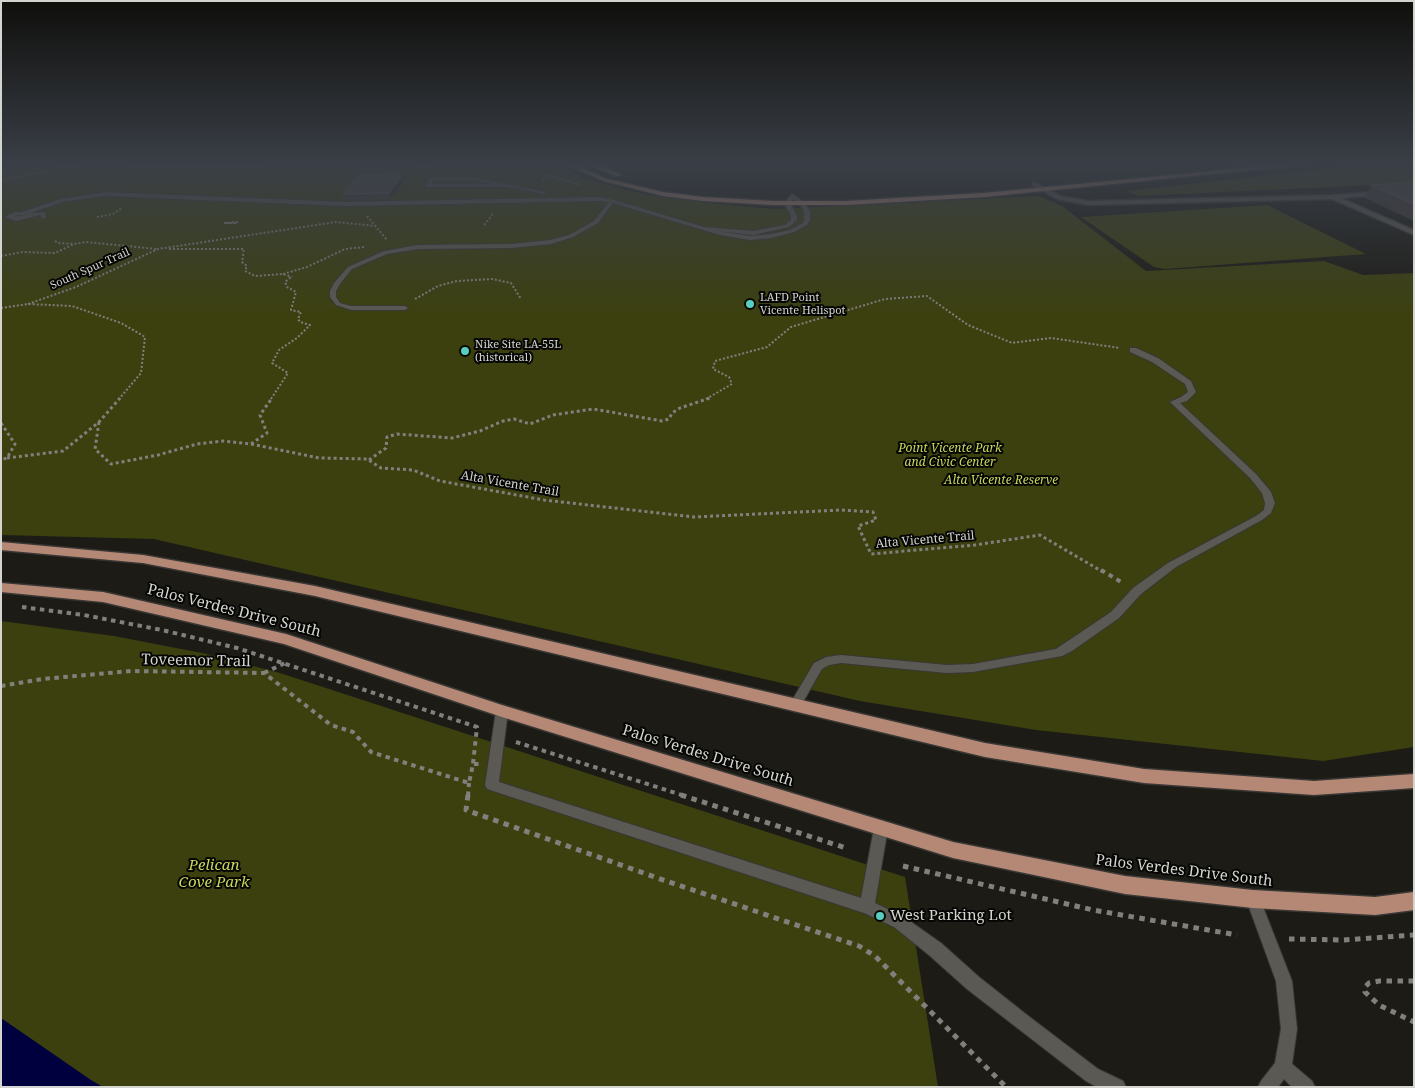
<!DOCTYPE html>
<html>
<head>
<meta charset="utf-8">
<style>
	body { margin:0 }
	#map { position:relative; width:1415px; height:1088px; overflow:hidden; background:#1c1b16; font-family:"Noto Serif",serif }
	canvas { display:block }
	.frame { position:absolute; inset:0; border:2px solid #d4d4d0; pointer-events:none }
</style>
</head>
<body>
<div id="map">
<canvas width="1415" height="1088"></canvas>
<div class="frame"></div>
</div>
<script>
const ctx = document.querySelector('canvas').getContext('2d');
ctx.lineJoin = 'round';
function fillPath(path, color) {
  ctx.fillStyle = color;
  ctx.fill(path, 'evenodd');
}
function poly(rows) {
  const path = new Path2D();
  for (const r of rows) {
    path.moveTo(r[0], r[1]);
    for (let i = 2; i < r.length; i += 2) path.lineTo(r[i], r[i + 1]);
  }
  return path;
}
function trace(path, color, width, dash) {
  ctx.strokeStyle = color;
  ctx.lineWidth = width;
  ctx.lineCap = dash ? 'butt' : 'round';
  ctx.setLineDash(dash || []);
  ctx.stroke(path);
}
function label(font, color, halo, rows, align = 'center') {
  ctx.font = font + ' "Noto Serif",serif';
  ctx.lineWidth = 4;
  ctx.setLineDash([]);
  ctx.textBaseline = 'middle';
  ctx.strokeStyle = halo;
  ctx.fillStyle = color;
  for (const [text, x, y, turn = 0] of rows) {
    ctx.save();
    ctx.translate(x, y);
    ctx.rotate((+turn || 0) * Math.PI / 180);
    ctx.textAlign = isNaN(turn) ? turn : align;
    if (halo) ctx.strokeText(text, 0, 0);
    ctx.fillText(text, 0, 0);
    ctx.restore();
  }
}
const green = poly([
	[1,163,557,163,576,174,607,185,648,195,699,202,775,209,1039,196,1062,206,1146,271,1324,261,1363,275,1414,273,1414,747,1323,761,1036,730,860,701,154,539,1,535],
	[1379,163,1414,163,1414,183,1138,196,1127,191],
	[1267,205,1366,254,1164,269,1154,267,1081,217],
	[1,621,114,636,207,654,280,673,905,877,938,1087,1,1087]
]);
const water = poly([
	[1,1018,91,1080,103,1087,1,1087]
]);
const pathFar3 = poly([
	[92,163,207,169,281,163],
	[396,163,430,167],
	[281,164,296,163],
	[1,180,87,163],
	[543,180,545,176,550,176,580,185],
	[367,216,387,240],
	[97,217,113,214,122,208],
	[236,223,224,223,238,222],
	[484,225,493,214],
	[55,241,58,243,74,244],
	[169,249,244,249,242,262,247,266,245,271,255,276,283,274,292,277],
	[1,256,22,252,55,253,74,244,86,242,157,249],
	[283,274,307,267,345,249,364,247],
	[415,299,438,286,457,281,492,279,511,283,521,299],
	[28,304,76,287,158,249,336,222,376,226],
	[1,308,28,304,72,306,121,323,145,337,141,373,119,399],
	[271,399,288,373,272,363,279,350,297,338,310,325,300,322,298,319,301,312,291,310,296,292,287,287,285,282,291,277],
	[706,399,732,384,729,377,713,369,715,361,767,347,791,327,885,299,927,296,968,325,1012,343,1051,338,1120,348]
]);
const pathFar2 = poly([
	[99,422,95,449,111,464,158,455,197,444,223,441,251,444,319,458,367,459,381,468,413,470,440,481,544,500,694,517,841,510,873,512,876,520,858,526,871,554,975,545,1040,535,1103,572],
	[1,423,15,444,7,458,1,460],
	[251,444,267,433,260,415,272,398],
	[7,458,63,451,99,422,120,398],
	[369,460,386,448,387,437,397,434,452,438,480,431,503,421,514,419,530,424,553,415,593,409,662,421,669,419,672,413,680,408,710,398]
]);
const pathFar1 = poly([
	[1101,570,1123,583],
	[22,607,84,615,162,630,237,648,477,727,473,764],
	[264,673,285,663],
	[1,686,42,679,131,671,264,673,331,725,353,732,371,752,469,783,473,764,479,764],
	[516,742,685,796],
	[468,796,469,783]
]);
const path = poly([
	[468,795,466,810,666,881,859,946,875,956,1006,1087],
	[681,795,846,848],
	[903,866,1093,910,1237,935],
	[1289,939,1344,940,1414,935],
	[1414,981,1379,981,1369,983,1365,987,1365,992,1379,1005,1414,1022]
]);
const service = poly([
	[430,178,475,178,547,192,544,194,508,187,425,187,430,178],
	[433,180,475,180,493,184,431,184,433,180],
	[105,192,345,202,599,197,614,200,704,227,753,231,785,225,791,220,791,216,784,203,792,194,804,202,810,211,810,220,807,225,794,232,771,238,750,240,720,235,613,203,598,223,573,237,551,244,512,248,418,249,387,254,352,269,340,284,336,291,336,297,340,303,351,306,405,306,408,308,405,310,351,310,336,305,330,297,330,291,334,283,348,267,384,251,418,245,512,244,550,240,569,235,594,221,609,202,599,201,345,206,105,196,62,202,31,213,45,212,46,217,43,219,40,215,16,221,5,217,15,212,22,212,61,199,105,192],
	[793,199,800,204,804,211,804,220,803,223,790,230,771,234,750,236,718,231,753,235,789,227,797,220,797,216,790,203,793,199],
	[18,215,25,215,13,217,18,215],
	[1130,348,1136,348,1158,358,1191,381,1196,392,1187,401,1180,403,1256,474,1271,492,1275,503,1271,513,1262,520,1176,567,1141,594,1119,618,1072,651,1062,656,973,672,947,673,841,663,829,665,822,669,800,707,796,709,792,707,790,704,814,663,826,657,841,655,947,665,973,664,1056,649,1111,612,1133,588,1168,563,1256,516,1264,510,1265,503,1262,493,1250,478,1170,402,1181,397,1188,392,1185,384,1152,362,1130,352,1130,348],
	[502,706,506,708,508,711,499,782,861,898,874,828,876,824,881,822,886,824,888,828,875,903,904,917,941,943,979,977,1027,1015,1098,1069,1123,1081,1126,1087,1097,1087,1086,1081,967,989,929,955,894,927,864,913,487,789,485,785,496,711,498,708,502,706],
	[1253,892,1258,894,1292,981,1297,1029,1292,1064,1312,1081,1315,1087,1292,1087,1284,1079,1278,1087,1258,1087,1261,1081,1275,1063,1281,1029,1276,981,1246,899,1248,894,1253,892]
]);
const minor = poly([
	[1032,183,1036,183,1061,196,1088,201,1333,195,1414,189,1414,193,1341,198,1414,230,1414,235,1332,199,1088,205,1057,199,1032,185,1032,183]
]);
const primary = poly([
	[563,163,571,163,607,179,663,192,703,197,773,201,846,201,984,193,1297,163,1321,163,984,197,846,205,773,205,703,201,663,196,603,181,563,163],
	[585,163,594,163,621,175,616,176,585,163],
	[1,542,143,555,315,586,985,743,1144,769,1314,781,1414,774,1414,788,1314,795,1144,783,985,757,315,596,143,563,1,550,1,542],
	[1,583,103,592,286,634,502,705,953,842,1125,876,1253,890,1375,897,1414,892,1414,910,1375,915,1253,908,1125,894,953,858,502,717,284,644,103,602,1,592,1,583]
]);
const wall = poly([
	[403,174,405,180,390,199,345,200,343,194],
	[1414,182,1414,221,1365,198,1371,185]
]);
const shadedWall = poly([
	[403,174,405,180,390,199,389,193]
]);
const building = poly([
	[403,174,389,193,343,194,359,175,403,174],
	[1414,182,1414,204,1371,185,1414,182]
]);
const markers = [
	[750,304,5,"#58cec0"],
	[465,351,5,"#58cec0"],
	[880,916,5,"#58cec0"]
];
const farStreetnames = [
	["South Spur Trail",90,269,-24]
];
const farPoinames = [
	["LAFD Point",760,298],
	["Vicente Helispot",760,311],
	["Nike Site LA-55L",475,345],
	["(historical)",475,358]
];
const parkNames = [
	["Point Vicente Park",950,449],
	["and Civic Center",950,463],
	["Alta Vicente Reserve",1001,481]
];
const streetNames = [
	["Alta Vicente Trail",510,484,10],
	["Alta Vicente Trail",925,540,-5]
];
const nearStreetnames = [
	["Palos Verdes Drive South",234,611,14],
	["Toveemor Trail",196,661,1],
	["Palos Verdes Drive South",708,756,17],
	["Palos Verdes Drive South",1184,871,7]
];
const nearParknames = [
	["Pelican",214,866],
	["Cove Park",214,883]
];
const nearPoinames = [
	["West Parking Lot",890,916]
];
fillPath(green, '#3c400f');
fillPath(water, '#00003e');
trace(service, '#383734', 2);
trace(minor, '#383734', 3);
trace(primary, '#383734', 3);
trace(pathFar3, '#81807c', 2, [2, 2]);
trace(pathFar2, '#81807c', 3, [3, 3]);
trace(pathFar1, '#81807c', 4, [4.5, 4.5]);
trace(path, '#81807c', 5, [5.5, 5.5]);
fillPath(service, '#5b5953');
fillPath(minor, '#5b5953');
fillPath(primary, '#b58876');
fillPath(wall, '#3f3a38');
fillPath(shadedWall, '#2a2624');
fillPath(building, '#4f4a49');
trace(building, '#64605e', 1);
const sky = ctx.createLinearGradient(0, 0, 0, 316);
sky.addColorStop(0, '#0f0f0c');
sky.addColorStop(0.52, '#3a3f47');
sky.addColorStop(1, '#3a3f4700');
ctx.fillStyle = sky;
ctx.fillRect(0, 0, 1415, 316);
for (const [x, y, r, color] of markers) {
  const dot = new Path2D();
  dot.arc(x, y, r, 0, 2 * Math.PI);
  ctx.fillStyle = color;
  ctx.fill(dot);
  trace(dot, '#060604', 2);
}
label('11px', '#d4d4d0', '#060604', farStreetnames);
label('11px', '#d4d4d0', '#060604', farPoinames, 'left');
label('italic 12px', '#cad75a', '#060604', parkNames);
label('12px', '#d4d4d0', '#060604', streetNames);
label('15px', '#d4d4d0', '#060604', nearStreetnames);
label('italic 15px', '#cad75a', '#060604', nearParknames);
label('15px', '#d4d4d0', '#060604', nearPoinames, 'left');
</script>
</body>
</html>
